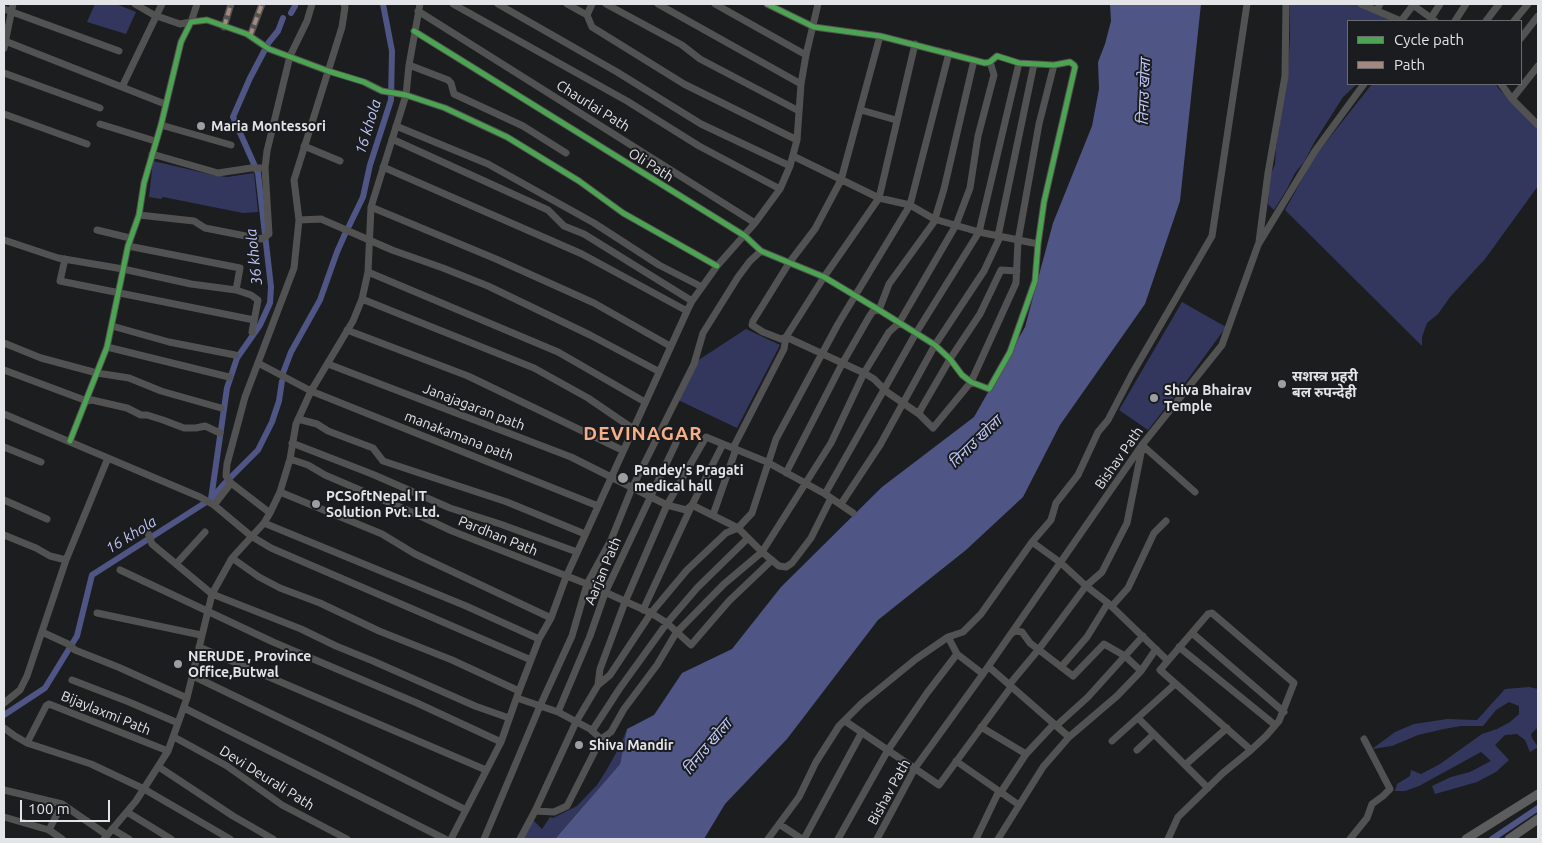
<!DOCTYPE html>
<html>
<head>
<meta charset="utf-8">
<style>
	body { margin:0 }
	#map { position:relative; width:1542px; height:843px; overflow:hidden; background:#1c1d1f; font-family:Ubuntu,sans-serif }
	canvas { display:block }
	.frame { position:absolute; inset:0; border:5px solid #e3e4e7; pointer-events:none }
	.legend { position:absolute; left:1347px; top:20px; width:175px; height:65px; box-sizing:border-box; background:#1b1c20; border:1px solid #6b6c70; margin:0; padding:6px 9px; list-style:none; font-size:15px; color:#e3e4e7 }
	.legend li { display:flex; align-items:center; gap:10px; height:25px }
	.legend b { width:25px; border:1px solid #6b6c70 }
	.scale { position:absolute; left:20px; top:800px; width:90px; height:22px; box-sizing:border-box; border:2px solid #e3e4e7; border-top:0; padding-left:6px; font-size:15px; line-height:18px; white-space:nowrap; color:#e3e4e7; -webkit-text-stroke:4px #1b1c20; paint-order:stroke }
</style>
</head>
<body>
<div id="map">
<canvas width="1542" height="843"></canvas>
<div class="frame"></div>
<ul class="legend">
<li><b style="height:6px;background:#4ca352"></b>Cycle path</li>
<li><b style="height:6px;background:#a5887d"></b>Path</li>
</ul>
<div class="scale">100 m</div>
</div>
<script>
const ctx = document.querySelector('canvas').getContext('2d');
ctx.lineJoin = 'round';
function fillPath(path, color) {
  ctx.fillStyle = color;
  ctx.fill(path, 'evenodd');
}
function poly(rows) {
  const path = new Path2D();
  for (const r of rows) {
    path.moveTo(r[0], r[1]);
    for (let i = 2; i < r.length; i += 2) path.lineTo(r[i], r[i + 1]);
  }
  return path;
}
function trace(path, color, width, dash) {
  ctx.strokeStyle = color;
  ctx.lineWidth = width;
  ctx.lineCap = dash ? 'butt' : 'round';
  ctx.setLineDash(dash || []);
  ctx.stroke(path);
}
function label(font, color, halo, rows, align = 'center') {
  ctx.font = font + ' Ubuntu,"Noto Sans Devanagari",sans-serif';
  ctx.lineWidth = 4;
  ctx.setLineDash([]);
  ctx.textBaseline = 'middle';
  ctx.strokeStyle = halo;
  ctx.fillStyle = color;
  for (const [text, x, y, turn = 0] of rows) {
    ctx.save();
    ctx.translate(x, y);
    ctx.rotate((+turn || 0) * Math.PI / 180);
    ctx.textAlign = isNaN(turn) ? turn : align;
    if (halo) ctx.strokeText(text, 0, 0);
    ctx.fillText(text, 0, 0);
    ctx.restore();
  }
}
const green = poly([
	[95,4,116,4,136,12,126,34,87,22],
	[1290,4,1357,4,1392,18,1393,21,1348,21,1348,84,1357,84,1343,97,1315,141,1304,162,1295,173,1287,189,1274,210,1268,204,1270,176,1275,164,1276,149,1288,69,1290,38],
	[1372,84,1496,84,1498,88,1538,128,1538,186,1485,259,1450,297,1438,314,1427,323,1422,337,1422,346,1285,210,1315,156],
	[153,161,213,175,227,177,254,173,258,212,243,213,163,197,161,199,149,197],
	[1182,302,1226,327,1188,379,1148,430,1119,410],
	[746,329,780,345,737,428,678,400,697,361],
	[1529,687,1538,689,1538,712,1537,714,1538,727,1531,734,1532,738,1538,747,1530,752,1525,740,1517,734,1505,735,1495,745,1509,760,1496,772,1477,782,1435,794,1432,786,1451,777,1470,772,1491,761,1481,752,1419,786,1405,791,1395,791,1397,784,1410,776,1411,770,1421,774,1440,764,1482,734,1497,729,1510,722,1519,714,1519,706,1509,702,1496,710,1483,726,1461,726,1444,729,1418,735,1392,746,1372,749,1395,732,1414,724,1447,719,1477,720,1505,689],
	[627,729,620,764,555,839,521,839,532,819,542,829,550,817,553,818,577,806,597,785,606,771,621,744]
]);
const water = poly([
	[1110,4,1201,4,1180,201,1145,304,1060,425,1023,497,966,550,878,620,787,739,725,804,704,839,555,839,620,764,627,729,654,715,682,673,732,649,781,587,882,487,974,417,1025,327,1053,223,1092,126,1099,89,1098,62,1105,44,1111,21]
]);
const canal = poly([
	[291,13,295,6,295,4],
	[349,226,363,197,370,165,391,100,392,51,383,4],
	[283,373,291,352,320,300,337,252,345,234],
	[211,499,227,388,237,358,260,325,270,303,271,287,258,173,233,117,250,78,269,42,278,31,283,18],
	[4,715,45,688,77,636,92,575,211,499,225,483,258,450,272,422,279,401,282,381],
	[1492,839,1538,808]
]);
const minor = poly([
	[135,4,154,15,180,24,191,22,197,4],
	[453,4,627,101,699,146,780,189],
	[498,4,617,72,701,124,790,166],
	[567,4,587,15],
	[592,4,587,15,592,27,684,84,797,140],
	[606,4,682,45,700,59,799,111],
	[658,4,801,84],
	[715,4,806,55],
	[1361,4,1401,21],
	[1413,5,1435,21],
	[4,9,119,51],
	[1377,10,1380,4],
	[418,11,755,223],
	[1431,18,1440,4],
	[1401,21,1414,4],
	[1455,21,1466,4],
	[1486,21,1499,4],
	[1514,21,1528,4],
	[224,27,231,4],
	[414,31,745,236,761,251,824,277,879,310,935,345,950,359,962,375,971,382,989,389,1010,352,1035,281,1038,244,1044,202,1075,67,1074,65,1070,62,1054,65,1019,63,997,56,990,62,985,63,880,36,814,27,767,4],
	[250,36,262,4],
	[880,36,841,180,815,229,789,263,753,321,752,325,763,332,781,339,786,337,864,373,874,379,887,392,919,414,933,428,971,382,1016,283,1018,241,1039,124,1054,65],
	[1521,38,1538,16],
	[5,41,165,104],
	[4,48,13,4],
	[409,65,448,80,451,83,454,94,523,126,566,153],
	[4,73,100,108],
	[1501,84,1512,99,1538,125],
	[122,87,162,4],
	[1512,99,1538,66],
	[861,110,896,120],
	[4,114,87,144],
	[100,124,155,141],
	[161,125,231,145],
	[396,126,488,164,594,223,659,265,702,287],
	[392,139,548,210,564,226,584,234,692,301],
	[304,146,340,161],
	[152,154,218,173,251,168,265,168],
	[793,156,879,198,910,205,934,219,979,232,1038,244],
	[383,167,582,254,687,311],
	[371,207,496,259,594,303,670,346],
	[139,215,194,221,205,228,261,239,269,234,265,168,267,151,290,56,307,21,312,4],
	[299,220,321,219,392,250,443,268,488,286,590,335,658,371],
	[97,230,130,238],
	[998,236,1034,64],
	[4,240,58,258,123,269,191,284,236,290,251,295,258,300,252,332],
	[1259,242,1268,173,1285,76,1286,4],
	[128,246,240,268,236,290],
	[65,259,60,281,254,320],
	[368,272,558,352,645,402],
	[362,299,534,368,588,398,632,428],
	[879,310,889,284,934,222,944,189,974,60],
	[112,326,169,342,235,355],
	[347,330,468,376,622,450],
	[4,343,41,358,97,373,129,378,161,391,221,408],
	[107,347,229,377],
	[258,363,311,391,598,506],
	[328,364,571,457,667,505,686,510,692,505,738,528,762,552,779,566,786,567,792,563,811,538,831,498],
	[4,370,87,401],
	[87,401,92,400,127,408,141,415,147,415,163,420,184,428,196,428,205,426,220,433],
	[4,414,200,497,214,505,251,536,271,548,531,660],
	[919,414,921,409,950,359,980,314,1001,270,1017,271],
	[298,419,317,424,328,431,373,448,383,461,507,502,585,534],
	[70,441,107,347,128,246,139,215,144,183,161,125,181,42,191,22,207,20,247,34,269,49,328,71,364,82,382,91,406,95,445,108,507,137,579,181,623,213,717,266],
	[292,443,372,474,450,508,500,524,577,552],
	[1142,445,1195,492],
	[4,447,41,462],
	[733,448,784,349,786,337,824,277,879,198,915,44],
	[290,459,308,465,325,475,416,514,452,531,587,584,651,613,667,623,691,645,729,601,772,560],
	[786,473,842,364,869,317,873,311,879,310],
	[280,492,382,534,415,554,551,618],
	[825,494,916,333,979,232,1019,63],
	[4,500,47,519],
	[841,504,880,445,935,345,984,271,1000,237],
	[214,505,231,483],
	[270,513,231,483,226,476,227,464,245,397,294,268,299,220,294,180,342,27,345,7,344,4],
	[713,515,736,449],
	[264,523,466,606,539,639],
	[148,533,152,544,212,594,301,629,336,646,373,661,475,706,509,718],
	[4,535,36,548,50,556,66,560],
	[1032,542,1061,563,1086,586,1108,603,1167,660],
	[232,558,259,577,280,588,320,603,379,631,452,660,519,691],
	[176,564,205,532],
	[120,570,273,642,417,703,501,742],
	[1112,606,1128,588,1154,533,1166,521],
	[643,610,692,505,723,444],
	[97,613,201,635],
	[42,632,68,644,75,650,118,667,187,698],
	[1192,633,1284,712],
	[1011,634,1015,631,1022,632,1030,643,1073,676,1104,644,1125,656,1141,671],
	[948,637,957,654,983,674],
	[199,647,486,770],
	[1179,647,1275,725],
	[989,667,1069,737],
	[1061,667,1087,637,1108,603],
	[193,676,330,742,466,810],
	[72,680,129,702,178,723],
	[598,685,610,675,651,613,687,570,726,533,738,528,752,513,776,439,838,324,910,205,949,53],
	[1009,685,1039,649,1086,586,1102,572,1127,523,1142,448],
	[517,698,558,712,590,729,601,739],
	[4,703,20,690,27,676,66,560,108,458],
	[184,708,445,839],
	[558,712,590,636,605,593,676,443],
	[1138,718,1208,788],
	[845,721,939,785,1011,687],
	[1056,726,1088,697,1143,636],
	[981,727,1026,754],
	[4,728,15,736,27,743,91,764,144,789,230,839],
	[592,731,620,688,667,623,697,588,748,538],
	[174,737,227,766,282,805,347,839],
	[1112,741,1175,684],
	[27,743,46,706,49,704,168,751],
	[1137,750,1154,734],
	[956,761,1019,805],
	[1185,765,1227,728],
	[159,767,233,816,273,839],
	[4,790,62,804,107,835],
	[1001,792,1026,754,1054,724],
	[535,811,554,812,567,806,601,739,611,732,624,709,657,665,676,633,724,584,762,552,831,443,864,373,889,332,899,323,956,225,970,188,978,136,994,75,990,62],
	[127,812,171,839],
	[4,817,49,830,62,839],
	[779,824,802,839],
	[112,829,129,839],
	[49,830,62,804],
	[104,839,136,801,168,751,187,698,212,594,232,558,264,523,270,513,280,492,290,459,296,424,311,391,353,321,362,299,368,272,371,207,406,95,409,65,420,4],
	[451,839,501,742,519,691,539,639,551,618,566,577,687,311,692,301,717,266,755,223,780,189,790,166,797,140,801,84,806,55,818,4],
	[484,839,540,706,572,636,587,584,611,540,632,488,694,364,703,333,738,277,750,261,761,251],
	[520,839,535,811,576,722,598,685,600,669,625,602,667,505,706,437,767,462,825,494,853,513],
	[768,839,799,797,816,762,839,726,862,703,916,659,948,637,963,632,981,614,1032,542,1051,520,1056,503,1078,475,1098,432,1108,420,1132,374,1212,236,1247,4],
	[804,839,862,732],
	[838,839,888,750,927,693,957,654],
	[877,839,915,768,983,674,1142,445,1222,345,1258,245,1315,151,1364,84],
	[976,839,999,791],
	[998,839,1043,767,1069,737,1117,696,1141,671,1156,649],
	[1168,839,1178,817,1223,773,1251,750,1266,736,1279,721,1294,683,1212,613,1208,614,1160,670,1251,750],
	[1350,839,1367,818,1372,804,1383,796,1390,789,1364,739]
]);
const major = poly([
	[1466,839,1538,794],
	[1509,839,1538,819]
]);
const quiet = poly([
	[224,27,231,4],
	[250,36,262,4]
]);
const cycleway = poly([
	[414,31,745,236,761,251,824,277,879,310,935,345,950,359,962,375,971,382,989,389,1010,352,1035,281,1038,244,1044,202,1075,67,1074,65,1070,62,1054,65,1019,63,997,56,990,62,985,63,880,36,814,27,767,4],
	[70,441,107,347,128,246,139,215,144,183,161,125,181,42,191,22,207,20,247,34,269,49,328,71,364,82,382,91,406,95,445,108,507,137,579,181,623,213,717,266]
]);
const markers = [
	[201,126,5,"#9d9ea1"],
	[1282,384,5,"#9d9ea1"],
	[1154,398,5,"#9d9ea1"],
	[623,478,6,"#9d9ea1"],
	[316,504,5,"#9d9ea1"],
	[178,664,5,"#9d9ea1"],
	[579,745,5,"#9d9ea1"]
];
const streetNames = [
	["Chaurlai Path",593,106,32],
	["Oli Path",651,165,32],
	["Janajagaran path",474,407,21],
	["manakamana path",459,436,21],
	["Bishav Path",1119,458,-55],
	["Pardhan Path",498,536,22],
	["Aarjan Path",603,571,-67],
	["Bijaylaxmi Path",106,713,22],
	["Devi Deurali Path",267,778,32],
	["Bishav Path",889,792,-61]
];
const poiNames = [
	["Maria Montessori",211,126],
	["सशस्त्र प्रहरी",1292,376],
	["बल रुपन्देही",1292,392],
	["Shiva Bhairav",1164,390],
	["Temple",1164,406],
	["Pandey's Pragati",634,470],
	["medical hall",634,486],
	["PCSoftNepal IT",326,496],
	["Solution Pvt. Ltd.",326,512],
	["NERUDE , Province",188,656],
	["Office,Butwal",188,672],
	["Shiva Mandir",589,745]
];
const waterNames = [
	["तिनाउ खोला",1144,92,-88],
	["16 khola",368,127,-73],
	["36 khola",254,257,-96],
	["तिनाउ खोला",975,442,-44],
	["16 khola",131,535,-32],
	["तिनाउ खोला",707,747,-50]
];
const districtNames = [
	["DEVINAGAR",643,434]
];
fillPath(green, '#33375e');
fillPath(water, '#4f5584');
trace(canal, '#4f5584', 6);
trace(minor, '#535252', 7);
trace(major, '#5d5d5d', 9);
trace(quiet, '#a5887d', 4, [8, 4]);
trace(cycleway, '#4ca352', 5);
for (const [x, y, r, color] of markers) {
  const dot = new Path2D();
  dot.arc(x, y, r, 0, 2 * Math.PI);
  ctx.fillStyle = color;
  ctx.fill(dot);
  trace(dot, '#1b1c20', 2);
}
label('14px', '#e3e4e7', '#1b1c20', streetNames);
label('bold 14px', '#e3e4e7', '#1b1c20', poiNames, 'left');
label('italic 15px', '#bfc7f7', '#1b1c20', waterNames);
ctx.letterSpacing = '1px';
label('bold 19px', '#f6af86', '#1b1c20', districtNames);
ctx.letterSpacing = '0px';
</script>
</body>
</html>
